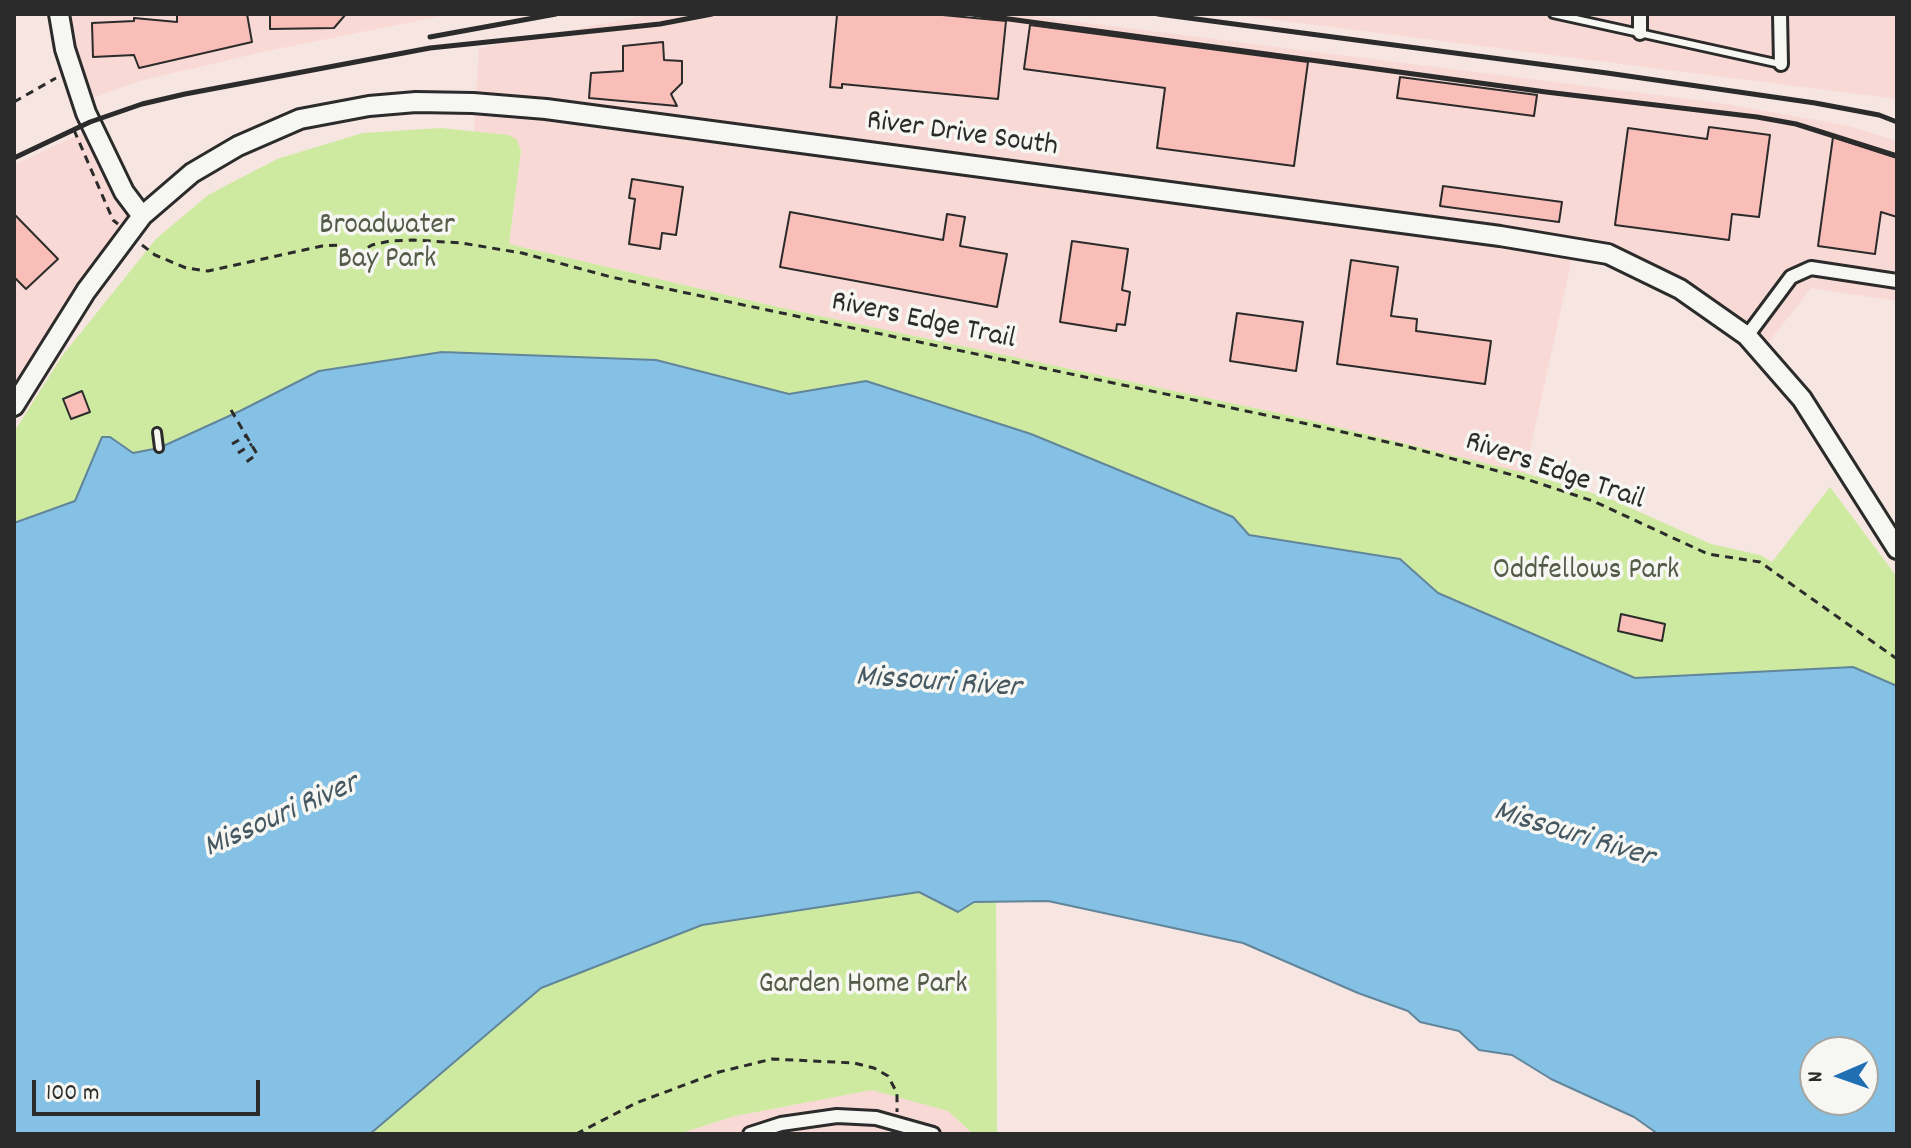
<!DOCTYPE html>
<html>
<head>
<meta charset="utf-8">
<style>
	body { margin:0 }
	#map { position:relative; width:1911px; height:1148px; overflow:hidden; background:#f7e5e1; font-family:Dekko,sans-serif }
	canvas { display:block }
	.frame { position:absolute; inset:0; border:16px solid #2b2b2b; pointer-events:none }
	.north { position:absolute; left:1799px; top:1036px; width:80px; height:80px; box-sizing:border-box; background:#f6f6f2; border:2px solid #a5a5a2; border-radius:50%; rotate:268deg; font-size:22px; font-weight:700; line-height:32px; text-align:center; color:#2b2b2b }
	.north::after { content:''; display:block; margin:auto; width:28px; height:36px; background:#1f6fb2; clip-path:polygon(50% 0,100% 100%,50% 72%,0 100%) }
	.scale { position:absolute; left:32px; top:1080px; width:228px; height:36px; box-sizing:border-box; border:4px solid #2b2b2b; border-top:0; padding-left:10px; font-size:24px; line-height:28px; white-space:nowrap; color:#2b2b2b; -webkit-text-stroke:6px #f6f6f2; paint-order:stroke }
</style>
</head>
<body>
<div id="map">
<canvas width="1911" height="1148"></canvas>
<div class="frame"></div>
<div class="north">N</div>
<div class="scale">100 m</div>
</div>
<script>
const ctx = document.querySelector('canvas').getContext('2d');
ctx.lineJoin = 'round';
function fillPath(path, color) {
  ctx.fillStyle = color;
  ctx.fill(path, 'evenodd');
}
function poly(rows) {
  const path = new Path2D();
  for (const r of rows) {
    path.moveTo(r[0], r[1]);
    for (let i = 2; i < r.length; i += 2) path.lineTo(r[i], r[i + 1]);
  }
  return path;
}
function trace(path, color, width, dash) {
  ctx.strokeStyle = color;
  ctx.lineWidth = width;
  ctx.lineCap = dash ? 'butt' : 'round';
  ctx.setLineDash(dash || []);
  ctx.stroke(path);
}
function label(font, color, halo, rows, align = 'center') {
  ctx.font = font + ' Dekko,sans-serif';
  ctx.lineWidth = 7;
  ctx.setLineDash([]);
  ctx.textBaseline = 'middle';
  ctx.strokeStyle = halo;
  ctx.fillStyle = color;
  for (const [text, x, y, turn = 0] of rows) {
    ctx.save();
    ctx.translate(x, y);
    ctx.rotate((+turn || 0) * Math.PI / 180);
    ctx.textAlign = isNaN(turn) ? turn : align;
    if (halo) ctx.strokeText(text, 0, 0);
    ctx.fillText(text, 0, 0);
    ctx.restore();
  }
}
const built = poly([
	[59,14,452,14,267,51,139,81,82,102],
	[653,14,1016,14,1720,103,1849,126,1897,141,1897,301,1811,288,1761,352,1680,289,1574,249,1525,473,1297,417,778,307,509,244,521,151,474,131,479,48],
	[1230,14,1897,14,1897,100,1889,98],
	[93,128,142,216,14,406,14,165],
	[872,1090,948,1111,973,1134,678,1134,735,1116]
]);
const green = poly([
	[441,128,509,135,517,140,521,151,509,244,778,307,1297,417,1525,473,1606,497,1711,544,1760,555,1772,562,1830,487,1897,577,1897,686,1853,667,1635,678,1438,593,1400,559,1249,535,1233,517,1031,434,866,381,789,394,656,360,442,352,319,371,240,411,159,448,133,453,110,437,75,501,14,523,14,432,62,356,156,239,208,195,277,159,363,133],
	[853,882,996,888,997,1134,973,1134,948,1111,872,1090,735,1116,678,1134,345,1134,485,1015,620,937]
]);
const water = poly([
	[442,352,656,360,789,394,866,381,1031,434,1233,517,1249,535,1400,559,1438,593,1635,678,1853,667,1897,686,1897,1134,1658,1134,1634,1117,1551,1079,1512,1055,1479,1050,1459,1031,1420,1022,1408,1011,1358,993,1243,943,1048,901,974,902,958,912,919,892,702,925,541,988,370,1134,14,1134,14,523,75,501,102,437,110,437,133,453,159,448,240,411,319,371,442,352],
	[1815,1052,1863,1052,1863,1100,1815,1100,1815,1052]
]);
const building = poly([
	[177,14,247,14,252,42,139,68,134,55,93,57,92,23,134,21,134,18,177,22,177,14],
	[270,14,346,14,334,28,270,29,270,14],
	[865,14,932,14,1006,21,998,99,842,84,842,88,830,87,837,15,865,14],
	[1030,25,1308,62,1294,166,1157,148,1165,88,1024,69,1030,25],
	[663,42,664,60,682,61,682,83,671,94,677,106,589,98,591,73,623,71,623,46,663,42],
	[1400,77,1537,95,1534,116,1397,98,1400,77],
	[1709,127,1770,135,1759,217,1732,214,1729,240,1615,225,1628,128,1707,139,1709,127],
	[1833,137,1897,158,1897,217,1881,212,1875,254,1818,246,1833,137],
	[632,179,683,187,676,235,662,233,660,249,629,244,635,199,629,198,632,179],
	[1443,186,1562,202,1559,222,1440,206,1443,186],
	[790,212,943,240,947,214,965,217,960,246,1007,254,997,307,780,267,790,212],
	[14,214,58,259,26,289,14,277,14,214],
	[1072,241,1128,249,1122,290,1130,292,1125,325,1117,324,1116,331,1060,322,1072,241],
	[1351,260,1398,267,1391,316,1417,319,1416,331,1491,341,1485,384,1337,364,1351,260],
	[1237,313,1303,322,1296,371,1230,361,1237,313],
	[82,391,90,412,71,419,63,399,82,391],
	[1621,614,1665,624,1662,641,1618,631,1621,614]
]);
const path = poly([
	[14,102,56,78],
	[74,130,113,220,118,224],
	[142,245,155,255,186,268,208,271,322,246,340,245,359,253,372,245,390,241,413,240,461,243,522,253,611,277,1303,423,1405,446,1520,477,1593,501,1708,554,1760,562,1897,659],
	[231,410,257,454,245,463],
	[232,444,246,436],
	[238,453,252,444],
	[576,1134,636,1103,719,1072,772,1059,854,1063,874,1068,888,1076,897,1093,897,1112]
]);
const lane = poly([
	[1553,14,1780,64],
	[157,432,159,448]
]);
const street = poly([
	[1640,14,1640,33],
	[1780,14,1781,64],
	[1747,336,1791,277,1811,268,1897,281],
	[750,1134,781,1124,837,1116,876,1118,933,1134]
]);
const secondary = poly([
	[59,14,65,49,86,113,124,192,142,216],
	[14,406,86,291,142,216,192,173,238,146,300,119,369,106,416,102,473,103,546,109,1500,236,1608,254,1680,289,1747,336,1802,399,1897,549]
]);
const rail = poly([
	[972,14,1546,92,1757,117,1796,124,1897,156],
	[1158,14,1607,73,1815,103,1879,115,1897,122],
	[430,37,556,14],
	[14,158,90,122,142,104,185,94,430,48,660,24,712,14]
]);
const streetNames = [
	["River Drive South",962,136,8],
	["Rivers Edge Trail",923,323,12],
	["Rivers Edge Trail",1554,473,19]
];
const parkNames = [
	["Broadwater",387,228],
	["Bay Park",387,262],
	["Oddfellows Park",1586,573],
	["Garden Home Park",863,987]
];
const waterNames = [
	["Missouri River",938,685,4],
	["Missouri River",282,818,-24],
	["Missouri River",1573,837,17]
];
fillPath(built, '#f8d9d5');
fillPath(green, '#ceeaa0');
fillPath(water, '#85c1e4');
trace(water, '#61859a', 2);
fillPath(building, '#fabeb8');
trace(building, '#2b2b2b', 2);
trace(lane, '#2b2b2b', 12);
trace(street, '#2b2b2b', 18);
trace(secondary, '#2b2b2b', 24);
trace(path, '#2b2b2b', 3, [8, 6]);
trace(lane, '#f6f6f2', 6);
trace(street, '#f6f6f2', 12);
trace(secondary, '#f6f6f2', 18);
trace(rail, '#2b2b2b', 5);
label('30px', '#2b2b2b', '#f6f6f2', streetNames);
label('30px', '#545b48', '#f6f6f2', parkNames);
label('italic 32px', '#465862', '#f6f6f2', waterNames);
</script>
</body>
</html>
